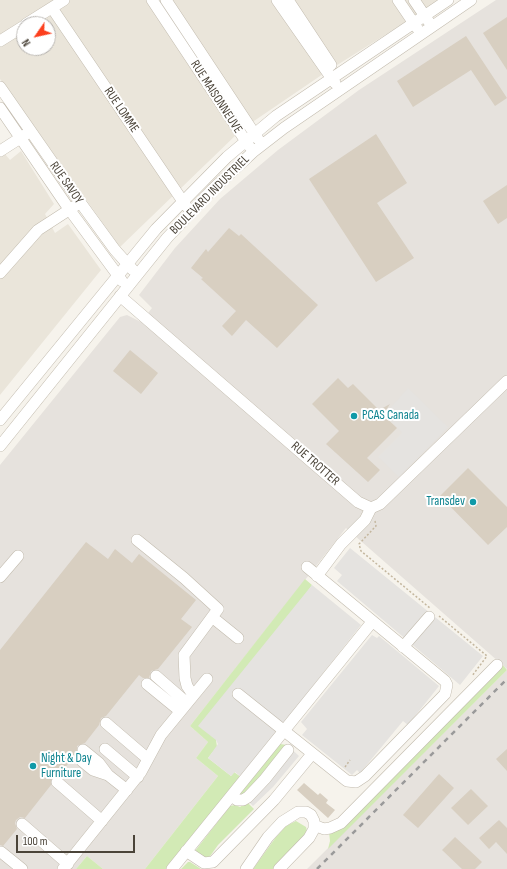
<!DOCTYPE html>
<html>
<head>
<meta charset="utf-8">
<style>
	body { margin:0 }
	#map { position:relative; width:507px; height:869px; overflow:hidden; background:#f6f3ec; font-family:"Sofia Sans Condensed",sans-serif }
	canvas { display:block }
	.north { position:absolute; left:16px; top:16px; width:40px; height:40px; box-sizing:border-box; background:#fff; border:1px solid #b7b4b0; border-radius:50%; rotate:236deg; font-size:11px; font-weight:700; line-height:16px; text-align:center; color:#4b4439 }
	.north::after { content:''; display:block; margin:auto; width:14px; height:18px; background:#fc3f1d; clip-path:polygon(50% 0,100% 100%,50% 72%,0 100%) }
	.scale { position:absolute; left:16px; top:835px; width:119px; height:18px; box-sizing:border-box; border:2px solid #4b4439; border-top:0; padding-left:5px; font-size:12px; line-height:14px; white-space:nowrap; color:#4b4439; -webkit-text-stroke:3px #fff; paint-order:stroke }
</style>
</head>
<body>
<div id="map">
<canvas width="507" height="869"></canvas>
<div class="north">N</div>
<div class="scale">100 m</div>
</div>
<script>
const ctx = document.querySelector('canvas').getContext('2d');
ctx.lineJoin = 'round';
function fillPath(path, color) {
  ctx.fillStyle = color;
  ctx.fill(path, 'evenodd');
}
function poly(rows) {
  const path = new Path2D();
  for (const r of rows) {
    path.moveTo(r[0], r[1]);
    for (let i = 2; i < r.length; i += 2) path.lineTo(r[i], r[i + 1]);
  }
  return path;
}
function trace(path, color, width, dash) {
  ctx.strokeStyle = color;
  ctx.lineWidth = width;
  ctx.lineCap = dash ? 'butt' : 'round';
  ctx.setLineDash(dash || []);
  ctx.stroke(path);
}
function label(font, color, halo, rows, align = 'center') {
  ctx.font = font + ' "Sofia Sans Condensed",sans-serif';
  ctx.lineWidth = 4;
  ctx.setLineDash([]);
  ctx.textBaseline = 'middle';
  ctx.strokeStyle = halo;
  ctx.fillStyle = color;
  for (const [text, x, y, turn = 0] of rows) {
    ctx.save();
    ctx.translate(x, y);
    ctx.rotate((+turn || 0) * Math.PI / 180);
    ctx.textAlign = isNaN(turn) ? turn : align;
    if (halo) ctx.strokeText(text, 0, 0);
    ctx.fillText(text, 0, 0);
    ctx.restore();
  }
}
const residential = poly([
	[0,0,147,0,237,134,120,247,0,79],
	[24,24,48,24,48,48,24,48],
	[169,0,441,0,326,72,251,123],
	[0,148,10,160,21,151,54,204,45,214,55,233,68,224,101,270,0,395]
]);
const industrial = poly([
	[496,0,507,0,507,669,346,528,190,726,208,742,196,758,218,776,145,869,103,869,87,856,76,869,0,869,0,465,120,317,127,315,141,322,152,308,139,295,175,248,220,199,278,150,359,90],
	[507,670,507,869,307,869]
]);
const green = poly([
	[305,579,312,585,216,740,217,747,208,758,231,776,234,772,241,777,166,869,145,869,218,776,196,758,208,742,190,726],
	[502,664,507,670,328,849,330,841,329,832],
	[280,744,287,745,243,796,240,793],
	[247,802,254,809,218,845,208,859,195,851,230,806,235,805,240,807],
	[296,821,306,827,307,831,306,836,273,869,253,869,276,837,286,826],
	[87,856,103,869,76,869],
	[188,862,190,862,201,869,181,869]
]);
const parking = poly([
	[408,388,448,427,399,477,378,457,402,433,385,414],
	[350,548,483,656,460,685,337,581,342,575,334,568],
	[312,585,361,625,241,777,235,772,231,776,208,758,218,744,216,740,198,726],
	[372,635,377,638,379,636,439,686,408,725,403,721,360,773,357,770,352,775,302,735,307,729,301,722],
	[287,745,299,756,273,787,253,806,243,796]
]);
const building = poly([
	[507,17,507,70,483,33],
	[466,36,507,98,495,106,471,70,413,107,397,81],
	[376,134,407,183,377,203,414,258,376,282,309,179],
	[507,185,507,218,498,224,483,201],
	[229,228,239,236,241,234,318,305,277,348,246,320,232,336,222,326,236,311,201,279,203,278,191,268,206,249,208,252],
	[130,350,158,373,141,394,113,371],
	[338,378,348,388,353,384,379,410,390,404,383,415,397,428,367,458,380,470,368,482,326,444,339,431,312,404],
	[468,468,507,507,507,527,488,545,440,496],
	[86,542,108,559,115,549,132,563,139,554,196,600,181,619,192,627,158,669,151,671,149,678,143,678,139,675,106,716,101,718,99,725,85,743,77,746,77,753,59,775,51,778,51,785,25,818,20,817,16,820,15,823,17,829,3,846,0,845,0,650],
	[507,749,507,771,496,759],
	[439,774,454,788,418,828,403,815],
	[304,783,318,795,320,793,328,800,326,803,335,810,328,818,297,790],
	[471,789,488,806,468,825,451,808],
	[499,820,507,828,507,854,496,842,489,849,479,838],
	[455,837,482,862,475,869,462,869,442,850]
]);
const path = poly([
	[375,521,376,526,359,544,361,551,430,608],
	[439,616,487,656,472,676],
	[345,767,350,760]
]);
const minor = poly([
	[152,0,249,146],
	[166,0,258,139],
	[277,0,335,83],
	[288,0,331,65],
	[398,0,417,28],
	[414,0,429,22],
	[52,8,186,206],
	[26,24,64,0],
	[0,41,24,26],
	[0,87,80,202,115,250,133,270],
	[0,108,69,209,122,281],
	[0,151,25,135],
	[0,273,38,230,75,206],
	[120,296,358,502,371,508,380,504,507,381],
	[0,420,156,229,227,157,276,116,448,0],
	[0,446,167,238,212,190,253,152,284,128,471,0],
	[137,540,184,578,218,609,184,655,185,678,187,686,193,695],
	[317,576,341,544,365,520,371,508],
	[0,577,18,556],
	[212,617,238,638],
	[403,647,429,617],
	[156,676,187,703],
	[147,684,180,711],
	[238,694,347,781,356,782,365,776,445,694,447,685,445,681,307,567],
	[106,723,148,759],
	[105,749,138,777],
	[83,750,99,763,108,775],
	[82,761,93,770,108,775,127,790],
	[57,782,102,821],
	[232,796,237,800,243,800,248,797,265,779,288,750],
	[22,824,68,864],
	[314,825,324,829,330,828,341,823,497,665],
	[186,851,204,863,213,862,274,800,312,754],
	[1,852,22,869],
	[63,869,141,772,161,735,207,679],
	[172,869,372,622],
	[246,869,268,837,282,822,298,812,306,812,311,815,314,821,314,829,309,838,279,869]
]);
const rail = poly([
	[317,869,507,679]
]);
const markers = [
	[354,416,4,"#0f9aa8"],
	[473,502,4,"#0f9aa8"],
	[33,766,4,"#0f9aa8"]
];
const streetNames = [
	["RUE MAISONNEUVE",216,97,57],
	["RUE LOMME",121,110,56],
	["RUE SAVOY",66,183,55],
	["BOULEVARD INDUSTRIEL",210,195,-45],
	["RUE TROTTER",315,464,41]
];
const cultureNames = [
	["PCAS Canada",362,416],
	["Transdev",465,502,"right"],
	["Night & Day",41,759],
	["Furniture",41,774]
];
fillPath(residential, '#eae5da');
fillPath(industrial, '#e6e2dd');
fillPath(green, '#d2eab5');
fillPath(parking, '#e5e3e0');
fillPath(building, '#d8cfc1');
trace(minor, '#c2bbae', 12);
trace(path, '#c4b79f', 1.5, [2, 2]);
trace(minor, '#fff', 11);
trace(rail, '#9a9a9a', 2.5, [5, 5]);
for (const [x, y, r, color] of markers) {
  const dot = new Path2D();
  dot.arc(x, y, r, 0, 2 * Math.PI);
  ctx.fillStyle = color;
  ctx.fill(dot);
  trace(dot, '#fff', 1.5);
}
label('13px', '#4b4439', '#fff', streetNames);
label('13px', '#0d838f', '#fff', cultureNames, 'left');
</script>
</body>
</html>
